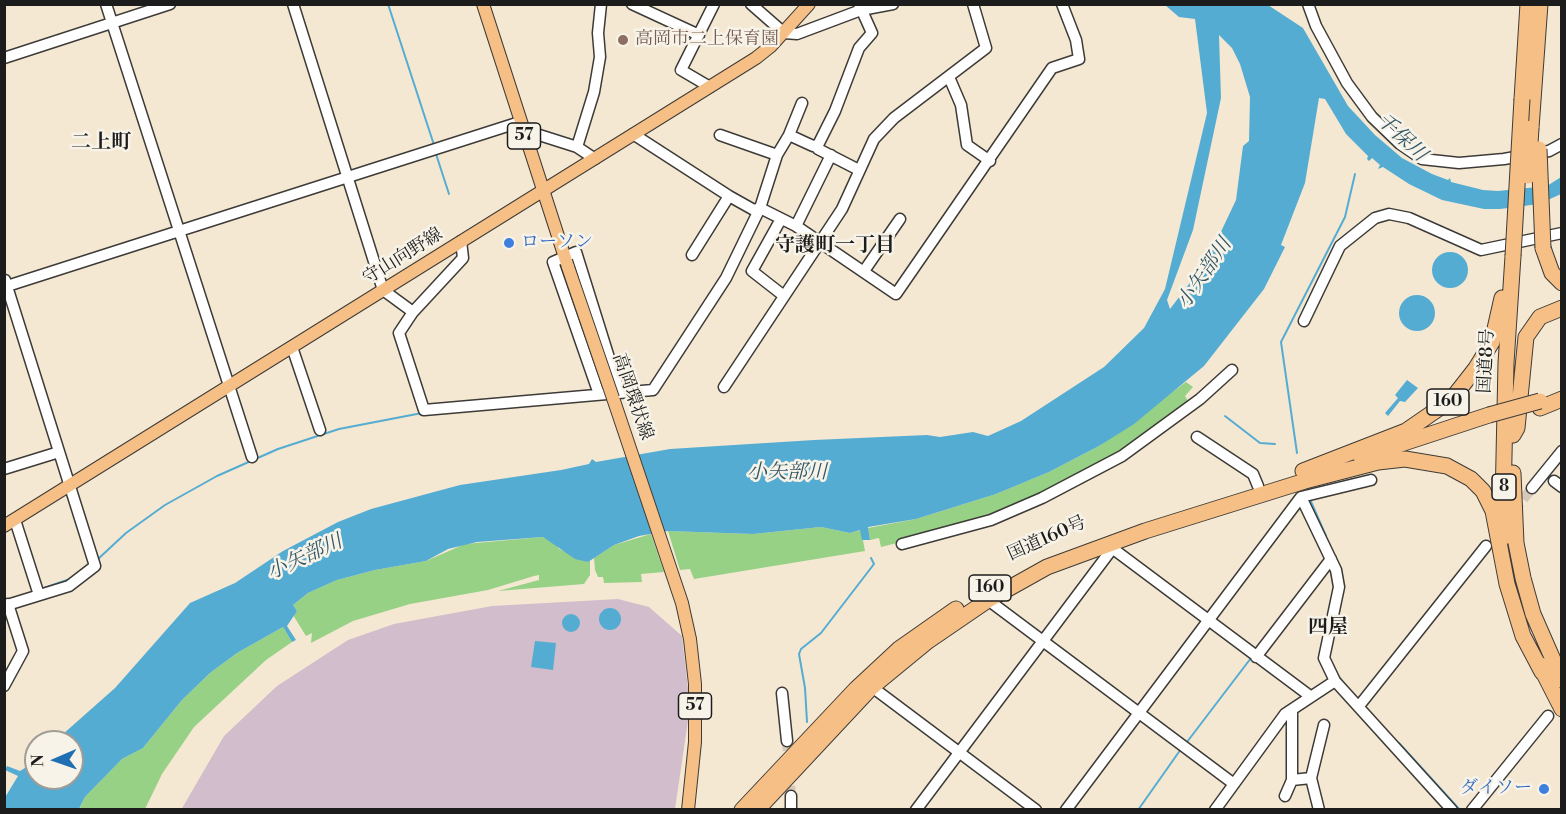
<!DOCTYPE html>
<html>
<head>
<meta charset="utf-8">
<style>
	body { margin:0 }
	#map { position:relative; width:1566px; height:814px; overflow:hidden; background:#f5e8d3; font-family:"Libre Bodoni",serif }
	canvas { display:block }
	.frame { position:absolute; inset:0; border:6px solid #1c1c1c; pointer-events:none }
	.north { position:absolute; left:24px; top:730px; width:60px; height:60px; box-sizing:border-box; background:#f7f3e8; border:2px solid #9f9d96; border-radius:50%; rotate:268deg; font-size:16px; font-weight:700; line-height:24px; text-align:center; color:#1c1c1c }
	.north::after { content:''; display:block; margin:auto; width:21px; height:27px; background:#1f6fb2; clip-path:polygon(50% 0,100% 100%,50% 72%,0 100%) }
</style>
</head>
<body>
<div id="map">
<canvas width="1566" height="814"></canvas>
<div class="frame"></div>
<div class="north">N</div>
</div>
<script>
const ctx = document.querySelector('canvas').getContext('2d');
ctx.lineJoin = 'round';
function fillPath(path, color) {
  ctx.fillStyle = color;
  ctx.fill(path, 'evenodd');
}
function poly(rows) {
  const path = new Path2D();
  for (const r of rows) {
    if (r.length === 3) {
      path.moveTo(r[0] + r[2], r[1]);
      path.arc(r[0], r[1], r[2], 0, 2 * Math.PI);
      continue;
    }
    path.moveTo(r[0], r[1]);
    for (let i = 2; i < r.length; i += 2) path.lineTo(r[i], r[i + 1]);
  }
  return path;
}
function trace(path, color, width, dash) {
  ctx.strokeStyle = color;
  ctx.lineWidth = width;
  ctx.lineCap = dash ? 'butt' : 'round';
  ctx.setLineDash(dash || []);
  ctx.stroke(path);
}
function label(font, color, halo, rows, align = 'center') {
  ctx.font = font + ' "Libre Bodoni","Noto Serif JP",serif';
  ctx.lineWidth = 5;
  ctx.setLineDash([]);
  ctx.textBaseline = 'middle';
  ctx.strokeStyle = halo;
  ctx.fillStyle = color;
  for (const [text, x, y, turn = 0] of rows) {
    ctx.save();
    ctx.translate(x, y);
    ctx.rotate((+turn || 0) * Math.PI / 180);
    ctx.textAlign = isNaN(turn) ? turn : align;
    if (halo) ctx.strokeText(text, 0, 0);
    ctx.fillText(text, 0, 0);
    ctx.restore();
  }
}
const industrial = poly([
	[618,599,649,607,682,636,690,707,675,809,181,810,224,736,277,686,348,640,394,624,492,606]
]);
const green = poly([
	[1186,382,1193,387,1185,396,1190,404,1133,446,1059,487,960,527,881,547,879,538,870,540,868,528,916,519,996,494,1049,472,1099,446],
	[821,527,850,533,861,530,865,551,694,579,690,569,680,570,668,531,753,534],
	[651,534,664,572,641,574,642,582,604,583,603,577,598,577,595,570,594,558,614,545],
	[543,537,555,543,559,549,588,562,590,560,590,575,584,584,498,591,539,580,539,575,534,576,488,590,410,604,353,621,311,643,312,633,306,636,293,615,297,611,293,605,308,593,337,580,375,570,426,561,465,544],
	[283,627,292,642,266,660,194,727,162,774,145,809,79,810,85,797,122,759,143,748,182,700,210,673,237,653]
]);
const water = poly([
	[1165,5,1268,5,1303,28,1348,106,1375,135,1402,158,1432,174,1448,180,1450,178,1451,182,1483,190,1498,191,1547,186,1561,177,1561,194,1539,204,1500,209,1484,209,1442,200,1409,184,1383,167,1378,169,1380,165,1372,158,1369,161,1367,159,1368,156,1346,134,1325,99,1319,98,1305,183,1281,245,1285,247,1264,289,1204,366,1134,424,1099,446,1049,472,996,494,916,519,868,527,870,540,862,540,860,530,850,533,821,527,753,534,668,531,639,536,614,545,588,562,575,559,543,537,477,542,448,549,426,561,375,570,337,580,308,593,293,605,297,611,287,626,296,640,292,642,283,627,237,653,210,673,182,700,143,748,122,759,85,797,79,809,5,809,4,799,18,776,5,770,7,766,20,771,36,761,36,778,72,778,72,742,54,742,115,688,190,603,235,583,283,551,338,522,371,509,460,485,561,470,589,464,592,459,596,462,670,449,814,440,927,435,940,437,973,432,988,436,1021,421,1104,367,1144,328,1165,289,1207,113,1195,19,1179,17],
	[1219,35,1232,48,1240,64,1250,97,1249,141,1243,146,1236,200,1208,259,1170,309,1167,300,1193,230,1221,98],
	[1450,270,18],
	[1417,313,18],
	[1407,380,1418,388,1405,402,1400,401,1388,416,1385,413,1398,398,1395,395],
	[610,619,11],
	[571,623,9],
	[535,641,556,643,553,670,531,667]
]);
const stream = poly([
	[388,4,434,145],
	[436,154,449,194],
	[1225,416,1260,443,1275,444],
	[1297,453,1281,342,1345,217,1355,174],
	[1309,497,1326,536],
	[97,560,126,533,165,505,217,476,278,449,339,429,422,413],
	[41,589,70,579],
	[1337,674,1346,686],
	[807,722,805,688,799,654,801,649,821,633,874,564,871,558],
	[1187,742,1251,658],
	[1399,743,1460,810],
	[1138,810,1181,749]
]);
const minorTunnel = poly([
	[1514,511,1532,488],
	[787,741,791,796]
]);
const minor = poly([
	[106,4,252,457],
	[293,4,383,290,413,312],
	[632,4,699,35],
	[751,4,784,33,797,34,861,10,893,4],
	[859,4,872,33,859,48,835,111,818,145,818,149,859,170],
	[1308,4,1316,26,1347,83,1372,117,1400,144,1422,159,1459,163,1504,159,1549,151,1562,144],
	[4,58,170,4],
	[949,77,961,105,967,145,990,161],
	[710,87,681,70,714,4],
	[633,134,729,196,754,210,760,208,796,226,896,294,1052,68,1079,59,1076,40,1062,4],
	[720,135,777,155],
	[789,135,813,146,818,145],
	[524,136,533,133,577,147,595,159],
	[577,147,594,92,600,57,598,33,601,4],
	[781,219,752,271,784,296],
	[796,226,831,155],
	[461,241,463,258,413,312,399,333,424,410,653,390,726,278,760,208,777,155,789,135,802,103],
	[692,255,729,196],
	[864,271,900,219],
	[4,287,520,122],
	[1304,321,1340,246,1375,218,1389,214,1409,218,1481,250,1562,233],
	[292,347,320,430],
	[724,387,842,209,874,139,894,118,986,48,973,4],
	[599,394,553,262,576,252,620,393],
	[1197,437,1253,474,1258,486],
	[4,469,59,452],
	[1554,481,1562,487],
	[1532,488,1562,451],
	[1301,497,1336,570,1339,587,1324,658,1335,681,1452,810],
	[15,520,39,595],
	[902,544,991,520,1042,498,1122,456,1200,399,1232,370],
	[1108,545,1310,696],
	[988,600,1234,784],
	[4,606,69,586,95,566,5,280],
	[1256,657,1331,559],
	[4,686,23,651,8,604],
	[872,687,1036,810],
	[782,693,787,741],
	[1359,706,1486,546],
	[1311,778,1324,725],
	[1292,780,1311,778,1319,810],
	[1285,796,1292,780,1292,710],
	[791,810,791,796],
	[916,810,1112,549],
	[1066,810,1301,497,1371,480],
	[1215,810,1285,714,1335,681],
	[1472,810,1548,716]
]);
const major = poly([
	[483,4,568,267],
	[613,398,682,603,690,639,695,684,695,742,688,810],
	[4,526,756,58,771,46,809,4]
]);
const highway = poly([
	[1522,99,1528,4],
	[1531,128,1540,4],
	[1543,248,1552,273,1562,283],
	[1540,408,1562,399],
	[1513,435,1517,428,1526,337,1540,317,1562,308],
	[1361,457,1489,415],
	[1303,471,1406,431,1451,400,1476,368,1492,342,1502,298],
	[1513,473,1516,543,1523,578,1533,614,1562,680],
	[1507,536,1503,503,1506,363,1513,256],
	[1539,664,1562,709],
	[742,810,856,689,899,649,956,609],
	[757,810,872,687,928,641,988,600,1047,567,1145,531,1305,481,1378,462,1405,459,1447,466,1471,479,1483,491,1493,511,1507,584,1523,636,1542,672]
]);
const majorBridge = poly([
	[568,267,613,398]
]);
const highwayBridge = poly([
	[1539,149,1543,248],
	[1528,176,1531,128],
	[1513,256,1522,99],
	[1489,415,1540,401]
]);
const markers = [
	[623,40,6,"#8d6e63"],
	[509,243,6,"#3f7fe0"],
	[1544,789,6,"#3f7fe0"]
];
const shields = [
	[524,136,33],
	[1448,402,42],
	[1504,487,24],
	[990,588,42],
	[695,706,33]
];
const shieldNames = [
	["57",524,136],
	["160",1448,402],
	["8",1504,487],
	["160",990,588],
	["57",695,706]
];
const educationNames = [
	["高岡市二上保育園",635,40]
];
const shopNames = [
	["ローソン",521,243],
	["ダイソー",1532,789,"right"]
];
const streetNames = [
	["守山向野線",403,257,-32],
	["国道8号",1487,361,-87],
	["高岡環状線",632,397,71],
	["国道160号",1047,539,-24]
];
const waterNames = [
	["千保川",1401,138,43],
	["小矢部川",1205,274,-56],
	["小矢部川",787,473],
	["小矢部川",305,558,-25]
];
const neighbourhoodNames = [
	["二上町",101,143],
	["守護町一丁目",835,246],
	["四屋",1328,628]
];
fillPath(industrial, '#d1bdcb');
fillPath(green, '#96d186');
fillPath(water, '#55acd2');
trace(stream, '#55acd2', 2);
trace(minorTunnel, '#d4c9b8', 10, [10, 5]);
trace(minor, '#3d3b37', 13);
trace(major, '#3d3b37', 14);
trace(highway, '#3d3b37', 17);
trace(minor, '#fff', 10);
trace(major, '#f5bf86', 12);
trace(highway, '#f5bf86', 15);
trace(majorBridge, '#3d3b37', 14, []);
trace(highwayBridge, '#3d3b37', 17, []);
trace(majorBridge, '#f5bf86', 12);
trace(highwayBridge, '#f5bf86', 15);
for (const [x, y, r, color] of markers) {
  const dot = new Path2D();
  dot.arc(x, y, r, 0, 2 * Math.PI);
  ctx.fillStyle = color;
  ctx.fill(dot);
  trace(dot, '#f7f3e8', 2);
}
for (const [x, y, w] of shields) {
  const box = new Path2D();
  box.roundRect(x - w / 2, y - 13, w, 26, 4.5);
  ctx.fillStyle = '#f7f3e8';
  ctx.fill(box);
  trace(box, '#1c1c1c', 1.5);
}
label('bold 16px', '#1c1c1c', null, shieldNames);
label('18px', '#785e54', '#f7f3e8', educationNames, 'left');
label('18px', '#366cbe', '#f7f3e8', shopNames, 'left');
label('18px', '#1c1c1c', '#f7f3e8', streetNames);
label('italic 20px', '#335665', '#f7f3e8', waterNames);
label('bold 20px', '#1c1c1c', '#f7f3e8', neighbourhoodNames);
</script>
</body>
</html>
